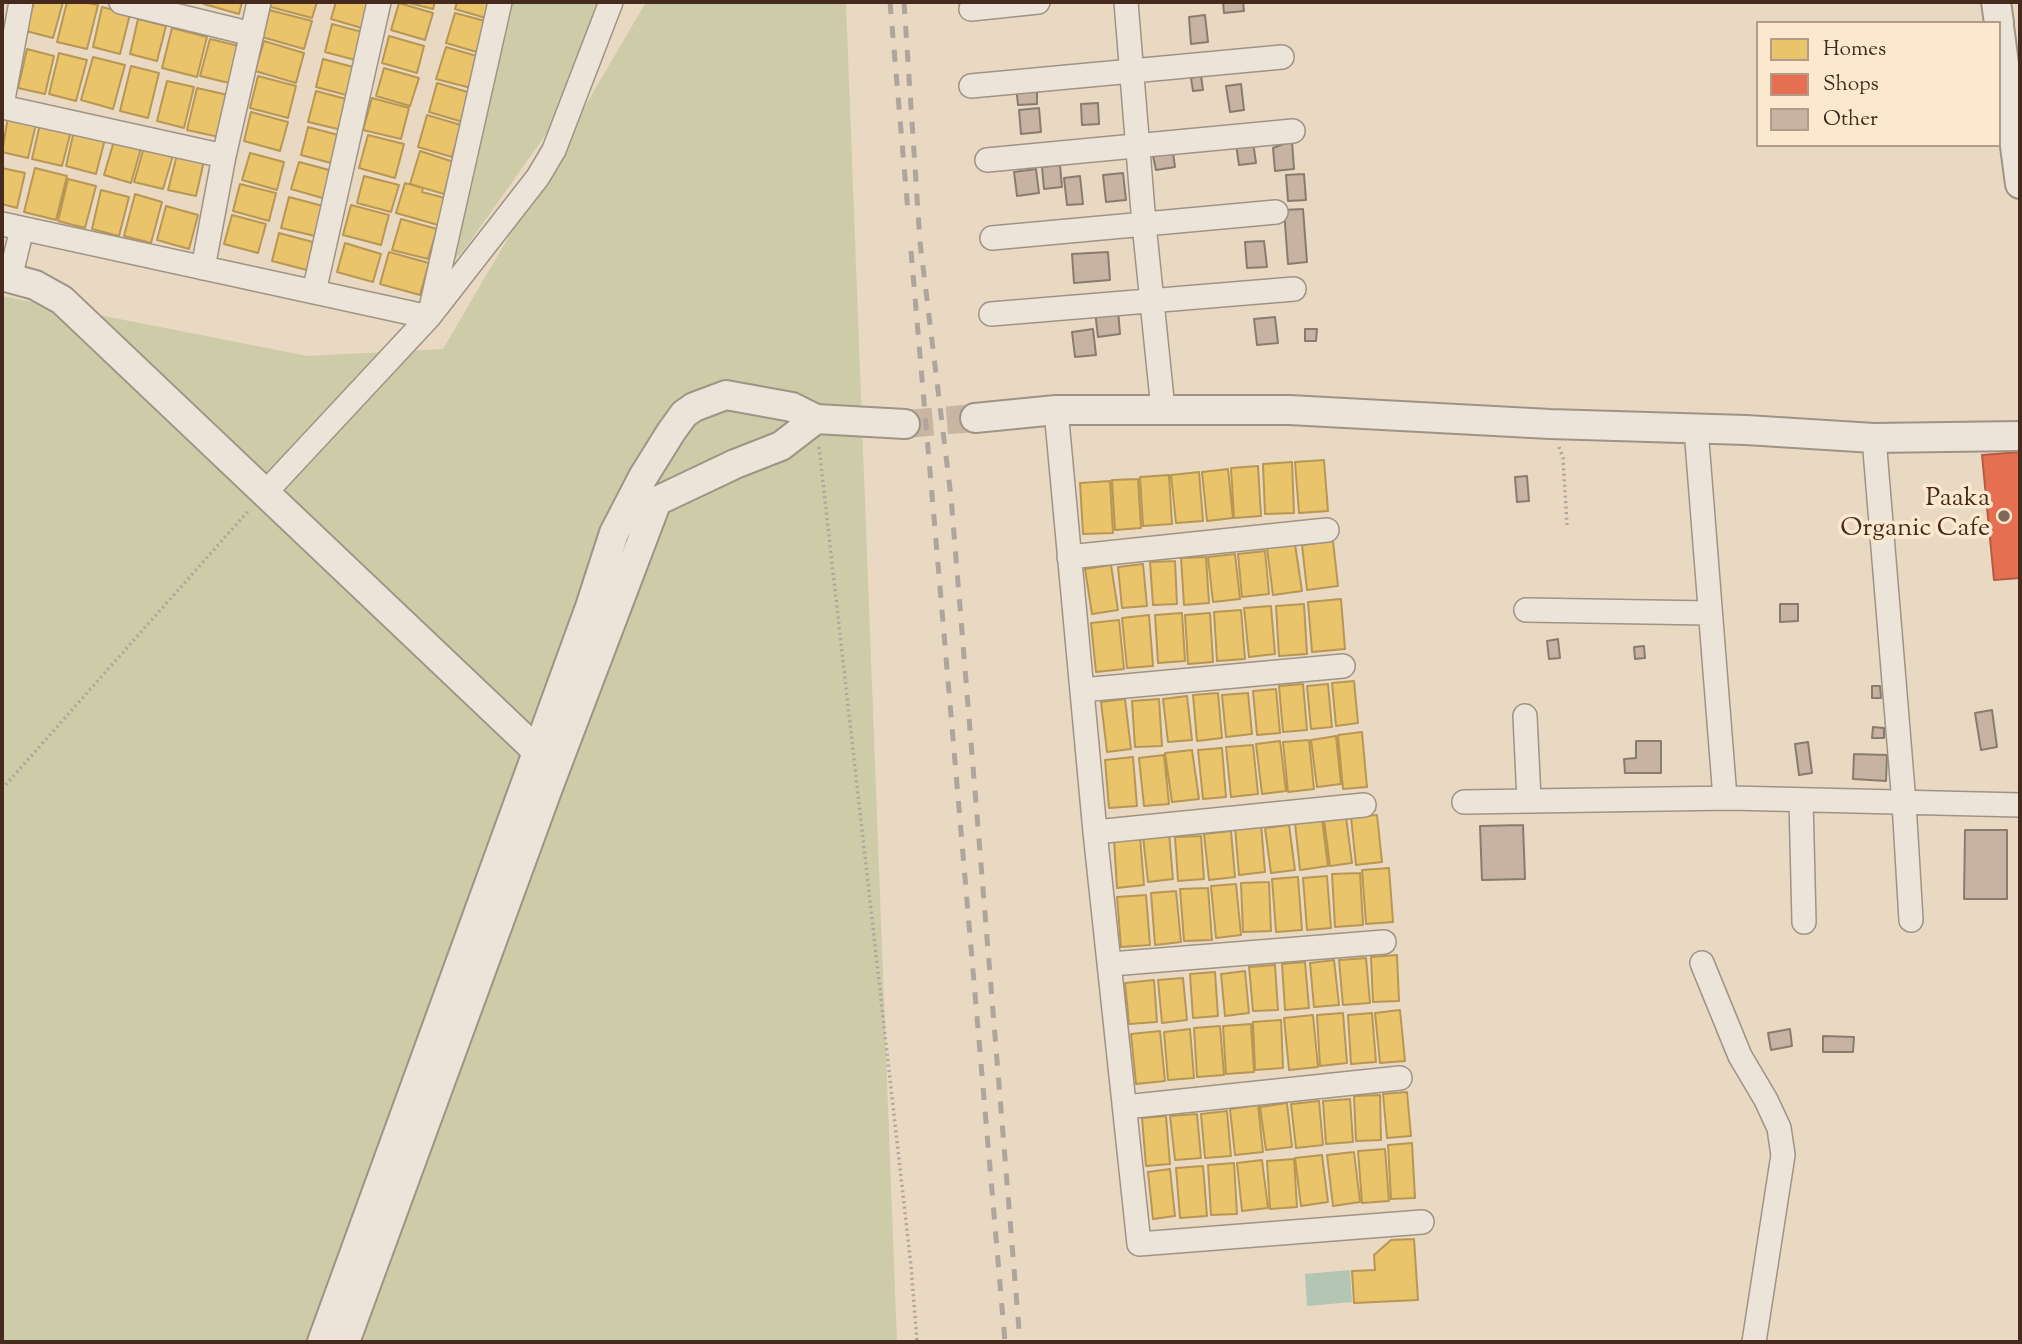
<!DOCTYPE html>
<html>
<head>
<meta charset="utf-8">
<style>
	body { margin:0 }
	#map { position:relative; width:2022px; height:1344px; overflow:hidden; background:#e9d9c3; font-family:"Sorts Mill Goudy",serif }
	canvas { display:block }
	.frame { position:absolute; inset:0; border:4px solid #452a1d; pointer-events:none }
	.legend { position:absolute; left:1756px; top:21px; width:245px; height:126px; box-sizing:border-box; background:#fbe8ce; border:2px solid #b29c87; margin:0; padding:9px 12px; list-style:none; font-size:21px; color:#452a1d }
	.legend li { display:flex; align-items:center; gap:14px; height:35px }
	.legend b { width:35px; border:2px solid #b29c87 }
</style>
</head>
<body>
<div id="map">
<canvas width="2022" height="1344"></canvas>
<div class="frame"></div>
<ul class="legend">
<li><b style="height:19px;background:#e9c46a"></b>Homes</li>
<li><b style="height:19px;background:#e76f51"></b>Shops</li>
<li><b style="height:19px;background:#c8b2a2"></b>Other</li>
</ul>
</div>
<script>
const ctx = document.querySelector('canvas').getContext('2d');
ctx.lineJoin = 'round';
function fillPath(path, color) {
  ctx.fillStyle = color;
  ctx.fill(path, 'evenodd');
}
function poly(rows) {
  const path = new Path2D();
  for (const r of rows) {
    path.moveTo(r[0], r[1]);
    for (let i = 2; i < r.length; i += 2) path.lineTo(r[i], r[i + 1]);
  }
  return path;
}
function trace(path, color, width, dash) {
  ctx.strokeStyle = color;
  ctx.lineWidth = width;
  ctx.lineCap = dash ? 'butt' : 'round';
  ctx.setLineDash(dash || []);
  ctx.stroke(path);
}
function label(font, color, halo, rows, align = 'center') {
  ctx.font = font + ' "Sorts Mill Goudy",serif';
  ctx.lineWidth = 7;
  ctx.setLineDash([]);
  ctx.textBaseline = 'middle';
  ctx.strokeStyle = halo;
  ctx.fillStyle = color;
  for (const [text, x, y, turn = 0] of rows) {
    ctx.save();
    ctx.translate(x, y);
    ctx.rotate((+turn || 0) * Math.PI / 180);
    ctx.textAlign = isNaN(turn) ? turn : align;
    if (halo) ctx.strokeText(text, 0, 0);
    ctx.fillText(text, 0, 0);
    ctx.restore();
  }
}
const green = poly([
	[512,2,602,2,547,133,464,250,445,270],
	[646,2,846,2,897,1342,2,1342,2,296,308,356,443,349]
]);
const water = poly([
	[1350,1270,1352,1302,1307,1306,1305,1274]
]);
const homes = poly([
	[34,2,63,2,53,38,26,31,34,2],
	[67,2,83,2,98,5,87,49,57,42,67,2],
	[205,2,242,2,239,14,204,4,205,2],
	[269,2,317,2,312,18,267,6,269,2],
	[336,2,373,2,365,29,331,19,336,2],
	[405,2,435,2,433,9,405,2],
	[457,2,494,2,489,19,455,9,457,2],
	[399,3,433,13,425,40,391,30,399,3],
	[102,7,130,14,120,54,93,47,102,7],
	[269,10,312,21,304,49,262,37,269,10],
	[455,13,489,22,480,53,446,43,455,13],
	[138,19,166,26,157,61,130,54,138,19],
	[332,24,366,33,359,61,325,52,332,24],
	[172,28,207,37,197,77,162,68,172,28],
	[389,36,424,46,417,73,382,63,389,36],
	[210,39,239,46,229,83,200,76,210,39],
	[264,41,304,53,296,83,255,71,264,41],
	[446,47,480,57,471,88,436,79,446,47],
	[27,49,54,56,45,94,18,88,27,49],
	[59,53,87,60,76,101,49,94,59,53],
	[93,57,125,65,113,109,81,100,93,57],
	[323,59,357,68,350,96,316,87,323,59],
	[131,66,159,73,148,118,120,111,131,66],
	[384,68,419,78,410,106,376,96,384,68],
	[258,76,296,86,288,118,250,108,258,76],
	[167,81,194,87,184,128,157,121,167,81],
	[437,83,471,93,463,122,429,112,437,83],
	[197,88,228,95,219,137,187,130,197,88],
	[316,91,350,100,342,130,308,122,316,91],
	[372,98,409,108,401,139,363,130,372,98],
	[251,112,288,122,280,151,244,141,251,112],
	[427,115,461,125,452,157,418,147,427,115],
	[8,117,36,124,28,158,2,152,8,117],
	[40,124,71,131,62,166,32,159,40,124],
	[308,127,342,136,335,164,301,155,308,127],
	[74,131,105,139,96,174,66,166,74,131],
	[368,135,404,144,395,178,359,168,368,135],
	[114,141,141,148,131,183,104,175,114,141],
	[145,144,174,152,163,189,134,182,145,144],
	[420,151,454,162,444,194,410,184,420,151],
	[250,153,284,162,277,190,242,180,250,153],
	[177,155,204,161,196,196,168,190,177,155],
	[299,162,333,171,326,199,291,189,299,162],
	[2,168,25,173,17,208,2,204,2,168],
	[35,168,67,176,56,220,24,212,35,168],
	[364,176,399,185,391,212,357,203,364,176],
	[68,179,96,186,85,228,58,221,68,179],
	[405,183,423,188,422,192,445,198,438,225,396,213,405,183],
	[240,184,276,193,269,221,233,211,240,184],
	[101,190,129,197,119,236,92,229,101,190],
	[135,194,162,202,151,243,124,236,135,194],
	[289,197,323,206,315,236,281,228,289,197],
	[351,205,389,215,381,245,343,235,351,205],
	[166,206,198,215,189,249,157,240,166,206],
	[232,215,266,224,258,253,224,244,232,215],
	[401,219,437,229,428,259,392,250,401,219],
	[279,233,313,242,307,270,272,261,279,233],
	[345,243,381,254,373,282,337,272,345,243],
	[389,252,429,263,420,295,380,284,389,252],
	[1324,460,1328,511,1299,513,1295,462,1324,460],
	[1292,462,1294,513,1265,514,1263,464,1292,462],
	[1258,466,1261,516,1234,518,1231,468,1258,466],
	[1228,469,1233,518,1207,521,1202,472,1228,469],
	[1199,472,1203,521,1176,523,1171,475,1199,472],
	[1169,475,1172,524,1143,526,1140,477,1169,475],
	[1138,479,1141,528,1115,530,1112,480,1138,479],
	[1110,481,1113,533,1083,534,1080,483,1110,481],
	[1333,541,1338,586,1307,590,1302,545,1333,541],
	[1295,544,1302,591,1273,595,1267,548,1295,544],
	[1265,551,1269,594,1242,597,1238,554,1265,551],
	[1235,554,1240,599,1213,602,1208,557,1235,554],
	[1206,557,1209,603,1184,605,1181,558,1206,557],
	[1175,561,1177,604,1153,605,1150,562,1175,561],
	[1143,564,1147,606,1122,608,1118,567,1143,564],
	[1111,565,1118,610,1092,614,1085,569,1111,565],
	[1341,599,1345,649,1312,652,1308,602,1341,599],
	[1304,604,1307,654,1279,656,1276,606,1304,604],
	[1271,606,1275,654,1249,657,1244,608,1271,606],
	[1241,610,1245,659,1217,661,1214,612,1241,610],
	[1182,613,1185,661,1158,663,1155,615,1182,613],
	[1210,613,1213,662,1188,664,1185,615,1210,613],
	[1149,615,1153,666,1127,668,1122,618,1149,615],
	[1119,620,1124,669,1096,672,1091,623,1119,620],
	[1354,681,1358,723,1336,726,1332,683,1354,681],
	[1303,684,1307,730,1283,732,1279,686,1303,684],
	[1328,684,1332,727,1311,729,1307,686,1328,684],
	[1276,689,1280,733,1257,735,1253,691,1276,689],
	[1218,693,1222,738,1197,741,1193,695,1218,693],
	[1248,693,1252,734,1226,737,1222,695,1248,693],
	[1187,696,1192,740,1168,742,1163,699,1187,696],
	[1125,699,1131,749,1107,752,1101,702,1125,699],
	[1159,699,1162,746,1135,747,1132,701,1159,699],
	[1362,732,1367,787,1343,789,1338,735,1362,732],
	[1336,736,1341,784,1317,787,1311,740,1336,736],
	[1309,740,1314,789,1288,792,1283,742,1309,740],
	[1280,741,1286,791,1262,794,1256,744,1280,741],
	[1253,745,1258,794,1231,797,1226,747,1253,745],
	[1222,748,1226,797,1203,799,1198,750,1222,748],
	[1192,750,1199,799,1172,802,1165,753,1192,750],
	[1164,755,1169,804,1144,806,1139,758,1164,755],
	[1133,757,1137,806,1109,808,1105,760,1133,757],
	[1377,815,1382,862,1356,865,1351,817,1377,815],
	[1346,817,1352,863,1330,866,1324,820,1346,817],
	[1322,819,1328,866,1300,870,1295,823,1322,819],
	[1261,824,1265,872,1239,875,1235,827,1261,824],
	[1289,825,1295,870,1271,873,1265,828,1289,825],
	[1231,831,1235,877,1209,880,1204,834,1231,831],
	[1169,833,1173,879,1148,882,1143,836,1169,833],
	[1201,836,1204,879,1178,881,1175,837,1201,836],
	[1140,837,1144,885,1117,888,1114,840,1140,837],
	[1389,868,1393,922,1366,924,1362,870,1389,868],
	[1360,873,1363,925,1335,927,1332,874,1360,873],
	[1327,876,1331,928,1307,930,1303,878,1327,876],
	[1298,877,1302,930,1276,932,1272,879,1298,877],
	[1269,882,1271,931,1243,932,1241,883,1269,882],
	[1236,884,1241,935,1216,938,1211,886,1236,884],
	[1208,888,1212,940,1184,941,1180,889,1208,888],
	[1176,891,1181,942,1155,945,1151,893,1176,891],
	[1146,895,1150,945,1121,947,1117,897,1146,895],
	[1397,955,1399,1001,1373,1002,1371,957,1397,955],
	[1366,958,1370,1003,1343,1005,1339,960,1366,958],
	[1334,960,1339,1005,1314,1007,1310,963,1334,960],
	[1305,962,1309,1008,1285,1010,1282,964,1305,962],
	[1275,965,1278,1010,1253,1011,1249,967,1275,965],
	[1245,971,1249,1013,1225,1016,1221,974,1245,971],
	[1215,972,1218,1016,1193,1018,1190,974,1215,972],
	[1183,978,1187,1020,1162,1023,1158,980,1183,978],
	[1154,980,1157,1022,1129,1024,1125,983,1154,980],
	[1400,1010,1405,1061,1380,1063,1375,1013,1400,1010],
	[1343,1013,1347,1063,1320,1066,1317,1015,1343,1013],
	[1372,1013,1376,1062,1351,1064,1348,1015,1372,1013],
	[1313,1015,1318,1067,1289,1070,1284,1018,1313,1015],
	[1281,1020,1283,1068,1255,1070,1253,1022,1281,1020],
	[1251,1024,1254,1072,1226,1074,1223,1026,1251,1024],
	[1220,1026,1224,1075,1197,1077,1194,1028,1220,1026],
	[1190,1029,1194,1078,1168,1080,1164,1032,1190,1029],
	[1160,1031,1165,1081,1136,1084,1131,1034,1160,1031],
	[1407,1092,1411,1136,1387,1138,1383,1094,1407,1092],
	[1380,1095,1381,1140,1356,1141,1354,1096,1380,1095],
	[1350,1099,1353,1142,1326,1144,1323,1101,1350,1099],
	[1319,1101,1323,1145,1296,1148,1291,1104,1319,1101],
	[1287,1103,1292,1147,1266,1150,1260,1107,1287,1103],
	[1258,1105,1263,1152,1235,1155,1230,1109,1258,1105],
	[1227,1111,1231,1156,1205,1158,1201,1114,1227,1111],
	[1197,1114,1201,1158,1175,1160,1170,1116,1197,1114],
	[1166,1116,1170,1164,1146,1166,1142,1118,1166,1116],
	[1412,1143,1415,1198,1391,1199,1388,1145,1412,1143],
	[1385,1149,1389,1201,1362,1203,1358,1151,1385,1149],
	[1354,1152,1360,1202,1333,1206,1327,1155,1354,1152],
	[1322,1155,1328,1202,1301,1206,1295,1158,1322,1155],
	[1294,1159,1297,1207,1270,1209,1267,1161,1294,1159],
	[1262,1160,1268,1208,1242,1211,1237,1163,1262,1160],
	[1234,1163,1237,1214,1211,1215,1208,1165,1234,1163],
	[1203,1166,1207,1216,1180,1218,1176,1168,1203,1166],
	[1170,1169,1175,1216,1153,1219,1148,1172,1170,1169],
	[1414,1239,1418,1300,1354,1303,1352,1271,1375,1270,1374,1255,1391,1240,1414,1239]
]);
const shops = poly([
	[2020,452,2020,578,1994,580,1982,455,2020,452]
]);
const building = poly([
	[1223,2,1243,2,1244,11,1224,13,1223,2],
	[1205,15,1208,42,1191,44,1189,17,1205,15],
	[1201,76,1203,90,1193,91,1191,78,1201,76],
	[1037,84,1037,104,1018,105,1016,86,1037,84],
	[1241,84,1244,110,1230,112,1226,86,1241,84],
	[1098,103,1099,124,1082,125,1081,104,1098,103],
	[1039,108,1041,132,1021,134,1019,110,1039,108],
	[1292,141,1294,169,1275,171,1273,148,1292,141],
	[1253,142,1256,163,1239,165,1236,144,1253,142],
	[1173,153,1175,167,1156,170,1153,156,1173,153],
	[1060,165,1062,187,1044,189,1042,167,1060,165],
	[1036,169,1039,193,1017,196,1014,172,1036,169],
	[1123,173,1126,200,1106,202,1103,175,1123,173],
	[1304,174,1306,200,1288,201,1286,175,1304,174],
	[1080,176,1083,204,1067,205,1064,178,1080,176],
	[1303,209,1307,262,1288,264,1284,210,1303,209],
	[1264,241,1267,267,1247,268,1245,242,1264,241],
	[1108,252,1110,280,1074,283,1072,254,1108,252],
	[1118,309,1120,334,1098,337,1095,311,1118,309],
	[1275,317,1278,343,1257,345,1254,319,1275,317],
	[1093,329,1096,355,1075,357,1072,332,1093,329],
	[1305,329,1317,329,1316,341,1305,341,1305,329],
	[1527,476,1529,501,1517,502,1515,477,1527,476],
	[1780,604,1798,604,1798,621,1780,622,1780,604],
	[1558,639,1560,658,1549,659,1547,641,1558,639],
	[1644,646,1645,658,1635,659,1634,647,1644,646],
	[1872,686,1880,686,1881,698,1872,698,1872,686],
	[1992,710,1997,747,1981,750,1975,713,1992,710],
	[1873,727,1884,728,1884,738,1872,738,1873,727],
	[1636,741,1661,741,1661,773,1625,773,1624,759,1636,758,1636,741],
	[1808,742,1812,773,1799,775,1795,744,1808,742],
	[1854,754,1887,755,1886,781,1853,779,1854,754],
	[1523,825,1525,879,1482,880,1480,826,1523,825],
	[1965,830,2007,830,2007,899,1964,899,1965,830],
	[1790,1029,1792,1046,1771,1050,1768,1033,1790,1029],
	[1823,1036,1854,1037,1853,1052,1823,1052,1823,1036]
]);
const tertiaryTunnel = poly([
	[905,424,975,418]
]);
const path = poly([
	[819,447,911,1266,917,1342],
	[1559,447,1563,458,1567,525],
	[2,789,249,510]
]);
const minor = poly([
	[121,2,252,34],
	[1126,2,1144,224,1163,409],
	[971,9,1038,2],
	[971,86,1282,57],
	[2,105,21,2],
	[2,107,224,156],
	[987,160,1293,131],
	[2,224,429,317,538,177,554,150,611,2],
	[992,238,1276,212],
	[203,268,224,156,259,2],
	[10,278,22,229],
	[314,292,379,2],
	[991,314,1294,289],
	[1056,410,1095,832,1139,1244,1422,1222],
	[1696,429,1725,798],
	[1874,438,1904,803,1911,920],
	[264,494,429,317,500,2],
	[1069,557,1327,530],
	[1526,610,1709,613],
	[1082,690,1343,666],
	[1525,716,1529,800],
	[1801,800,1804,922],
	[1464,802,1731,798,2020,805],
	[1095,832,1364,805],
	[1702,963,1740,1056,1766,1100,1779,1128,1783,1155,1754,1342],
	[1111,964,1384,942],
	[1125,1107,1400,1078]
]);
const tertiary = poly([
	[1996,2,1999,23],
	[1999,26,2020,184],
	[2,276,35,285,62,300,536,750,550,759],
	[975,418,1056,410,1289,410,1550,424,1746,430,1874,438,2020,436],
	[322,1342,590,607,614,533,643,477,671,432,684,414,694,407,726,395,792,407,816,419,905,424],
	[345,1342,548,788,657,501,735,464,781,446,816,419]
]);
const rail = poly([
	[890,2,908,212],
	[904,2,920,242,951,497,1020,1342],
	[911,251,1005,1342]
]);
const markers = [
	[2004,516,7,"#7e6757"]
];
const poiNames = [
	["Paaka",1990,501],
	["Organic Cafe",1990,531]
];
fillPath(green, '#cecca8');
fillPath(water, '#b4c5b4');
fillPath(homes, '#e9c46a');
trace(homes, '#b89653', 2);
fillPath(shops, '#e76f51');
trace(shops, '#b65a41', 2);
fillPath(building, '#c8b2a2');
trace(building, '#887c6f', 2);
trace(tertiaryTunnel, '#c8b6a2', 28, [28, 14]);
trace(minor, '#9f9385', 26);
trace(tertiary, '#9f9385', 32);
trace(path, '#aea59c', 3.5, [2, 3.5]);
trace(minor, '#ece4d9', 23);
trace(tertiary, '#ece4d9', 28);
trace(rail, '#aea59c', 5, [12, 12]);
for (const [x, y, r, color] of markers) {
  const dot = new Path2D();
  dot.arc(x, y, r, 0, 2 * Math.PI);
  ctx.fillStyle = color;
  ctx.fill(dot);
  trace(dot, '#fbe8ce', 2.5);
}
label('26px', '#452a1d', '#fbe8ce', poiNames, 'right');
</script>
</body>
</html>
